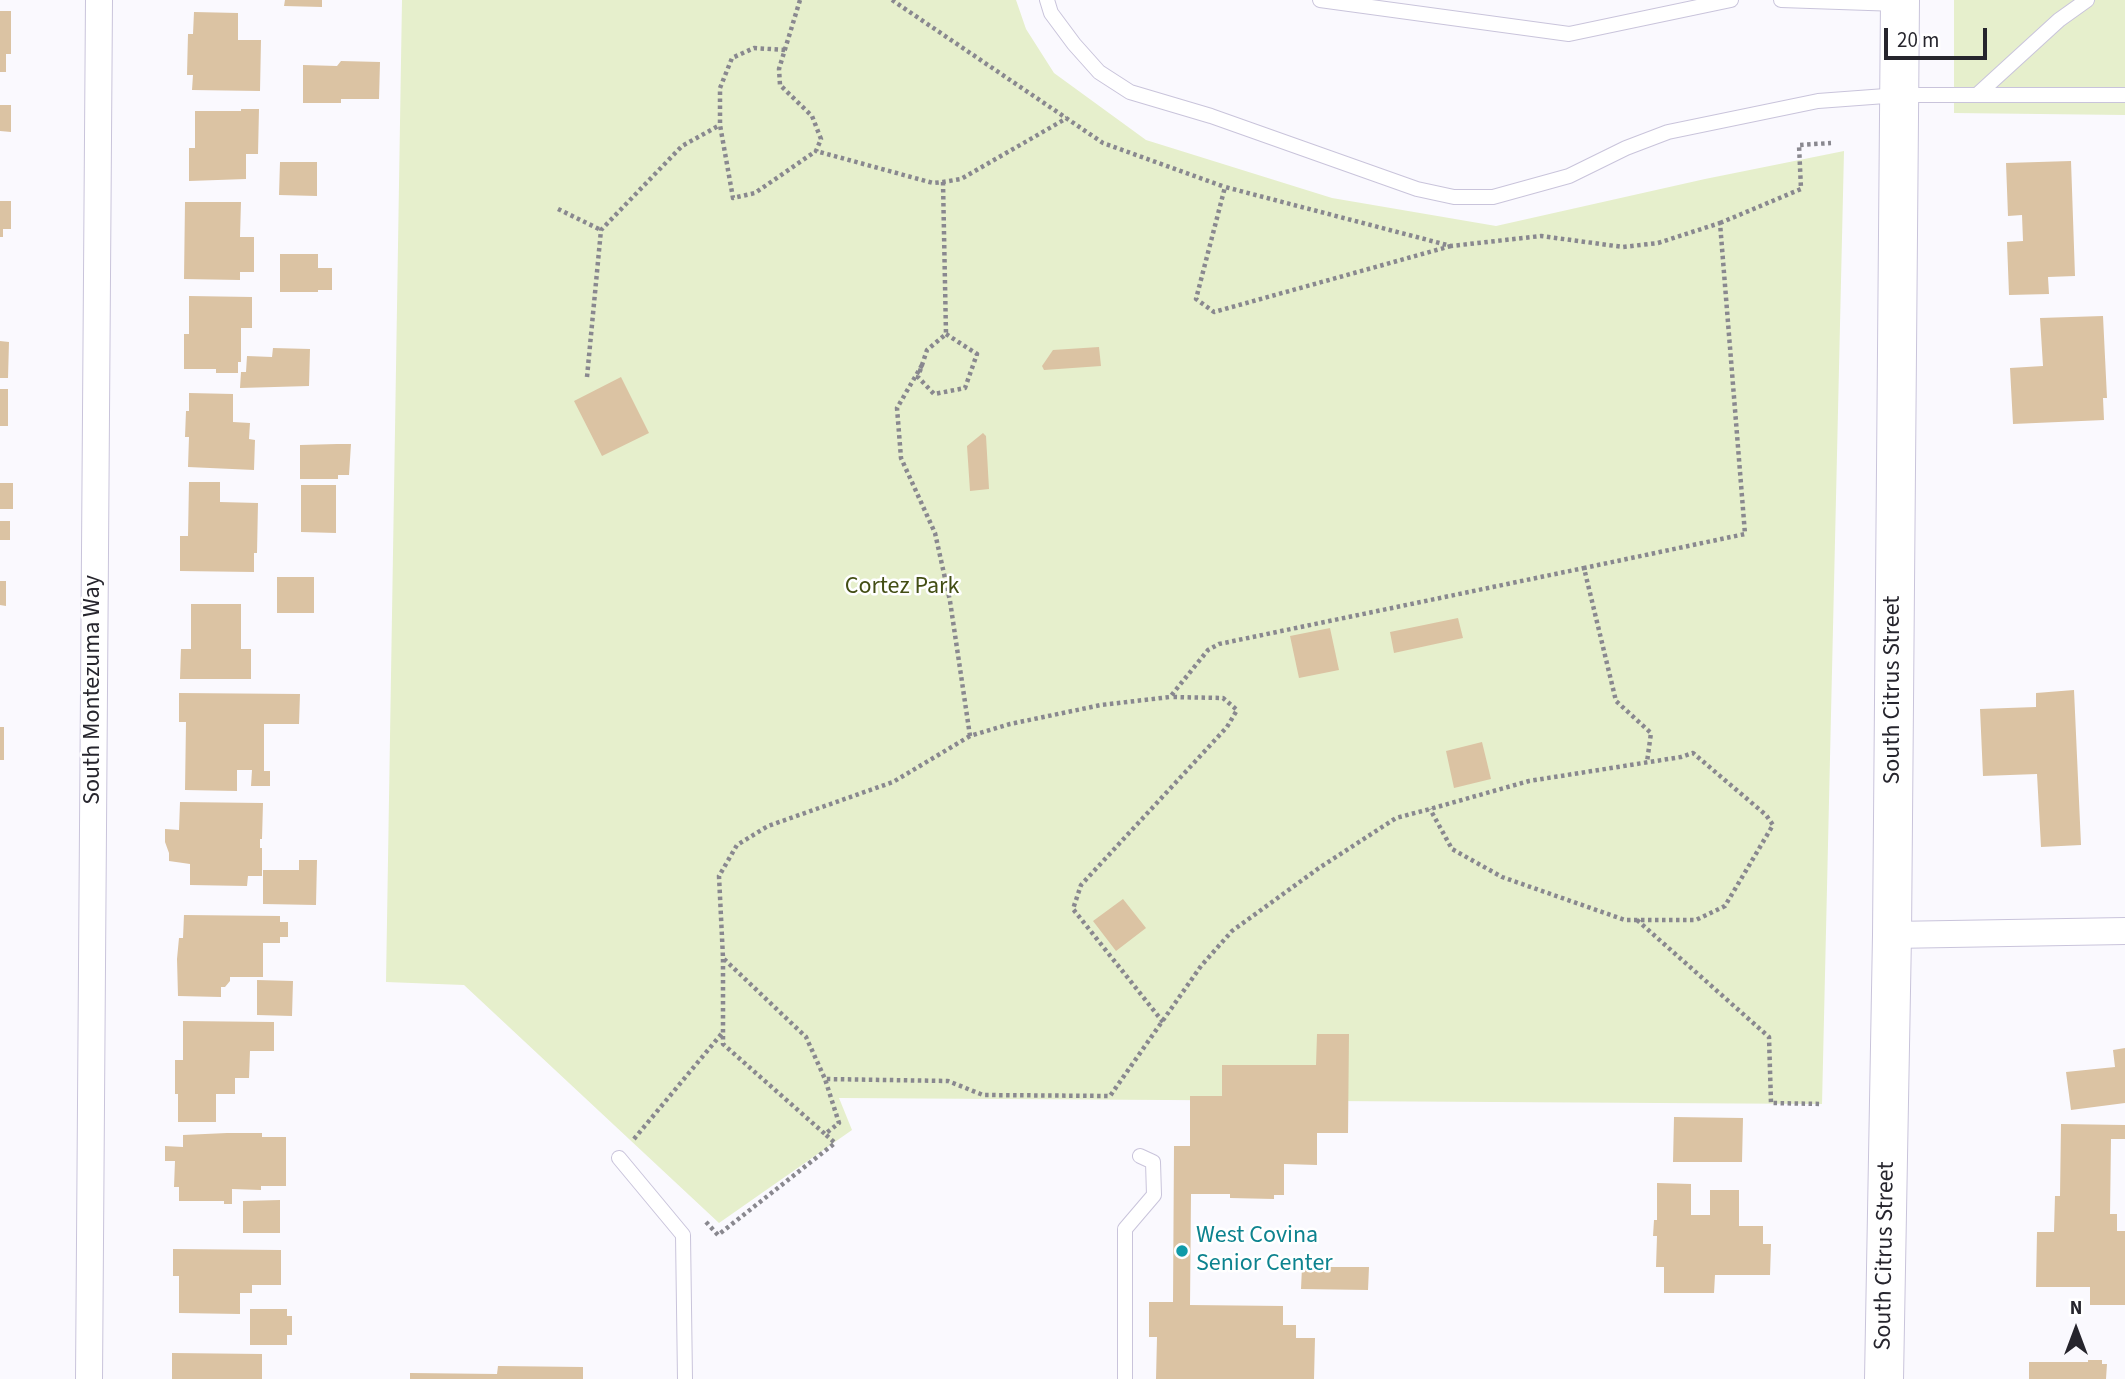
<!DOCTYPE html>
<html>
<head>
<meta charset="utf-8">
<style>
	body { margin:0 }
	#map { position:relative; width:2125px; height:1379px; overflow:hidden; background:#faf9fe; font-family:"Source Sans 3",sans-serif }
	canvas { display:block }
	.north { position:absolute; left:2041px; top:1295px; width:70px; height:70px; -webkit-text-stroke:5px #fff; paint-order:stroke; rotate:0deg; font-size:19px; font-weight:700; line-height:28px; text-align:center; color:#26252d }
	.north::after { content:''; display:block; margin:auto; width:24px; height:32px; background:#26252d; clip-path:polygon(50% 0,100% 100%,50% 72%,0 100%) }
	.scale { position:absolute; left:1884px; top:28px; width:103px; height:32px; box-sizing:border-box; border:4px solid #26252d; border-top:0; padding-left:9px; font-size:21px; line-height:24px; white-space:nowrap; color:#26252d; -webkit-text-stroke:5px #fff; paint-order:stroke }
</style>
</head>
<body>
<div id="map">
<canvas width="2125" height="1379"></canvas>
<div class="north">N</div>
<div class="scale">20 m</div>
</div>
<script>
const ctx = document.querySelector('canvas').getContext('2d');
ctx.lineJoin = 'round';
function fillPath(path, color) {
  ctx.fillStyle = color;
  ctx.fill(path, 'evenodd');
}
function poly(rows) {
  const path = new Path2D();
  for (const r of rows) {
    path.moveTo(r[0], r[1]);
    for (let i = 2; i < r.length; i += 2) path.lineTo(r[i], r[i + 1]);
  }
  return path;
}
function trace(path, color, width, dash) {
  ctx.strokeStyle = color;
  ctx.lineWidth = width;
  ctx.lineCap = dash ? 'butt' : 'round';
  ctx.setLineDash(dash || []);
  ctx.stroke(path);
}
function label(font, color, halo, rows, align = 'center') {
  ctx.font = font + ' "Source Sans 3",sans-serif';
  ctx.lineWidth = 5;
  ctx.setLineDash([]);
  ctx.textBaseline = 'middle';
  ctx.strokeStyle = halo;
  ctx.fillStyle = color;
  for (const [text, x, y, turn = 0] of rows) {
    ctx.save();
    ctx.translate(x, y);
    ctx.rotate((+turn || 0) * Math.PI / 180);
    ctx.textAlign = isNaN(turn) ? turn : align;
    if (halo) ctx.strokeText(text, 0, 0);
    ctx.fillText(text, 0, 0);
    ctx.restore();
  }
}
const green = poly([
	[402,0,1016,0,1026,29,1054,73,1146,140,1332,198,1496,226,1705,179,1844,151,1822,1104,839,1098,852,1130,719,1223,464,985,386,982],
	[1954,0,2125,0,2125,115,1954,113]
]);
const building = poly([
	[285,0,322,0,322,7,284,6],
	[0,11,11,11,11,54,6,54,6,72,0,72],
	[194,12,238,13,238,40,261,40,260,91,192,90,193,75,187,75,188,34,193,34],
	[341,61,380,62,379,99,341,99,341,103,303,103,303,65,337,66],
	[0,105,11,105,11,132,0,131],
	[241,109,259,109,258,154,246,154,246,179,189,181,189,148,195,148,195,111,241,111],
	[2071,161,2075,276,2048,277,2049,294,2009,295,2007,242,2023,241,2022,215,2008,216,2006,163],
	[280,162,317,162,317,196,279,195],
	[0,201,11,201,11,229,3,229,3,237,0,237],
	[185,202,241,202,240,237,254,237,254,272,240,272,240,280,184,279],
	[280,254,318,254,318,268,332,268,332,290,318,290,318,292,280,292],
	[189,296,252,297,252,328,241,328,241,362,238,362,238,373,216,373,216,369,184,369,184,334,189,334],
	[2103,316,2107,398,2103,398,2104,420,2013,424,2010,368,2043,366,2040,318],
	[0,341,9,342,8,378,0,378],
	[1099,347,1101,366,1044,370,1042,366,1053,350],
	[273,348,310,349,309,386,240,388,241,372,246,372,247,356,272,357],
	[621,377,649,433,602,456,574,401],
	[0,389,8,389,8,426,0,426],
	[189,393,233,394,233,422,250,423,249,439,255,440,254,470,188,467,189,437,185,437,186,411,189,411],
	[983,433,986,436,989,489,970,491,967,446],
	[337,444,351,444,349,475,338,475,338,479,300,479,300,445],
	[189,482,220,482,220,502,258,503,257,553,254,553,254,572,180,571,180,536,188,536],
	[0,483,13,483,13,509,0,509],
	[301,485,336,485,336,533,301,532],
	[0,521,10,521,10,540,0,540],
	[277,577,314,577,314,613,277,613],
	[0,581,6,581,6,606,0,605],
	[191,604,241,604,241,649,251,649,251,679,180,679,181,649,191,649],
	[1458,618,1463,638,1394,653,1390,632],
	[1330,628,1339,670,1299,678,1290,636],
	[2074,690,2081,845,2041,847,2037,774,1983,776,1980,709,2036,707,2036,693],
	[179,693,300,694,299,724,264,724,264,771,270,771,270,786,251,786,252,770,237,770,237,791,185,790,186,722,179,722],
	[0,727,4,727,4,760,0,760],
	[1482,742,1491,779,1454,788,1446,751],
	[180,802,263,803,262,839,260,839,260,848,262,848,262,876,248,876,247,886,190,885,190,864,169,861,169,853,165,842,165,829,179,830],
	[299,860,317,860,316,905,263,904,263,870,299,870],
	[1123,899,1146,928,1116,951,1093,921],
	[184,915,280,916,280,922,288,922,288,937,280,937,280,943,263,943,263,977,230,977,230,981,225,987,221,987,221,997,178,996,177,959,179,938,183,938],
	[257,980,293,981,292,1016,257,1015],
	[183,1021,274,1022,274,1051,250,1051,249,1078,235,1078,235,1094,216,1094,216,1122,178,1122,178,1094,175,1094,175,1060,183,1060],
	[1317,1034,1349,1034,1348,1133,1317,1133,1317,1165,1284,1164,1284,1195,1274,1195,1274,1199,1230,1198,1230,1194,1191,1194,1190,1305,1283,1306,1283,1325,1296,1325,1296,1338,1315,1338,1314,1379,1156,1379,1157,1337,1149,1337,1149,1302,1173,1302,1174,1146,1190,1146,1190,1096,1222,1096,1222,1065,1316,1065],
	[2125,1048,2125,1103,2071,1110,2066,1072,2115,1067,2113,1050],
	[1674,1117,1743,1118,1742,1162,1673,1162],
	[2061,1124,2125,1125,2125,1139,2111,1139,2110,1214,2117,1214,2117,1231,2125,1231,2125,1305,2090,1305,2090,1287,2036,1287,2037,1232,2054,1232,2055,1196,2060,1196],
	[227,1133,262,1133,262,1137,286,1137,286,1186,261,1186,261,1190,232,1189,232,1204,224,1204,224,1201,179,1201,179,1187,174,1187,175,1161,165,1161,165,1146,183,1147,183,1135],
	[1657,1183,1691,1184,1691,1215,1710,1215,1710,1190,1739,1190,1739,1226,1763,1226,1763,1244,1771,1244,1770,1275,1715,1275,1714,1293,1664,1293,1664,1267,1656,1267,1657,1236,1653,1236,1654,1220,1657,1220],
	[280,1200,280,1233,243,1233,243,1201],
	[173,1249,281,1250,281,1285,252,1285,252,1293,240,1293,240,1314,179,1313,179,1276,173,1276],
	[1302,1267,1369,1267,1368,1290,1301,1289],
	[250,1309,287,1309,287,1316,292,1316,292,1335,287,1335,287,1345,250,1345],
	[172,1353,262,1354,262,1379,172,1379],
	[2088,1360,2102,1360,2102,1364,2107,1364,2106,1379,2029,1379,2029,1362,2088,1362],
	[498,1366,583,1367,583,1379,410,1379,410,1373,497,1374]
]);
const path = poly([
	[800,0,779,69,780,85,812,116,821,139,816,151,933,183,943,182,961,179,1067,118],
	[892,0,1103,143,1225,187],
	[785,50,754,48,732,58,720,88,720,125,733,198,755,193,816,151],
	[943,182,946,334],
	[558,209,601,230],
	[1720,223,1801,189,1799,145,1831,143],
	[1451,246,1214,312,1196,299,1225,187,1451,246,1541,236,1623,247,1658,243,1720,223,1745,534,1584,568,1616,701,1651,733,1647,762],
	[946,334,977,354,965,388,934,394,918,377,927,350,946,334],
	[922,365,897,408,901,458,935,533,950,601,970,736,1010,724,1101,705,1170,697,1208,650,1219,644,1584,568],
	[587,377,601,230,682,146,720,125],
	[970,736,893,782,768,826,737,845,719,876,723,958,806,1037,825,1079,948,1081,983,1095,1110,1096,1201,966,1232,931,1319,868,1396,818,1430,809,1529,781,1681,757,1693,753,1766,815,1773,825,1725,906,1696,920,1625,920,1502,877,1452,849,1430,809],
	[1637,920,1769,1037,1771,1103,1822,1104],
	[723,959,723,1044,825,1134,839,1123,825,1079],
	[1163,1022,1073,909,1081,885,1227,727,1237,710,1223,698,1171,697],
	[634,1139,723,1032],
	[706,1222,718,1235,835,1143,825,1134]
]);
const lane = poly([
	[1047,0,1051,13,1074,44,1099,72,1130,92,1211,116,1417,189,1454,197,1493,197,1569,176,1626,148,1668,132,1818,101,1899,95,2125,95],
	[1320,0,1569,34,1731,0],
	[1781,0,1898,4],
	[1977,95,2059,20,2087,0],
	[619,1158,683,1235,685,1379],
	[1125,1379,1125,1229,1154,1195,1153,1162,1140,1156]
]);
const street = poly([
	[1892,935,2125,931],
	[89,1379,99,0]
]);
const secondary = poly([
	[1884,1379,1892,935,1900,0]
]);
const markers = [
	[1182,1251,7,"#0f9aa8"]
];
const parkNames = [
	["Cortez Park",902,588]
];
const streetNames = [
	["South Montezuma Way",94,690,-90],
	["South Citrus Street",1894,690,-90],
	["South Citrus Street",1886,1256,-89]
];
const cultureNames = [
	["West Covina",1196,1237],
	["Senior Center",1196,1265]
];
fillPath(green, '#e6efcc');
fillPath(building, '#dbc3a3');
trace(lane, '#c9c4db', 16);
trace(street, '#c9c4db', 28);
trace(secondary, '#c9c4db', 40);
trace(path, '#89888f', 4.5, [3.5, 3.5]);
trace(lane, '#fff', 14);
trace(street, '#fff', 26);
trace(secondary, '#fff', 38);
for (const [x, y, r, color] of markers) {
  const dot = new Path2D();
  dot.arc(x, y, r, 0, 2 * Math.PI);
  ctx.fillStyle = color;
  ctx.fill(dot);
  trace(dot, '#fff', 2.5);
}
label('24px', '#434e14', '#fff', parkNames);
label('24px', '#26252d', '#fff', streetNames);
label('24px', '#0d838f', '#fff', cultureNames, 'left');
</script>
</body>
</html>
